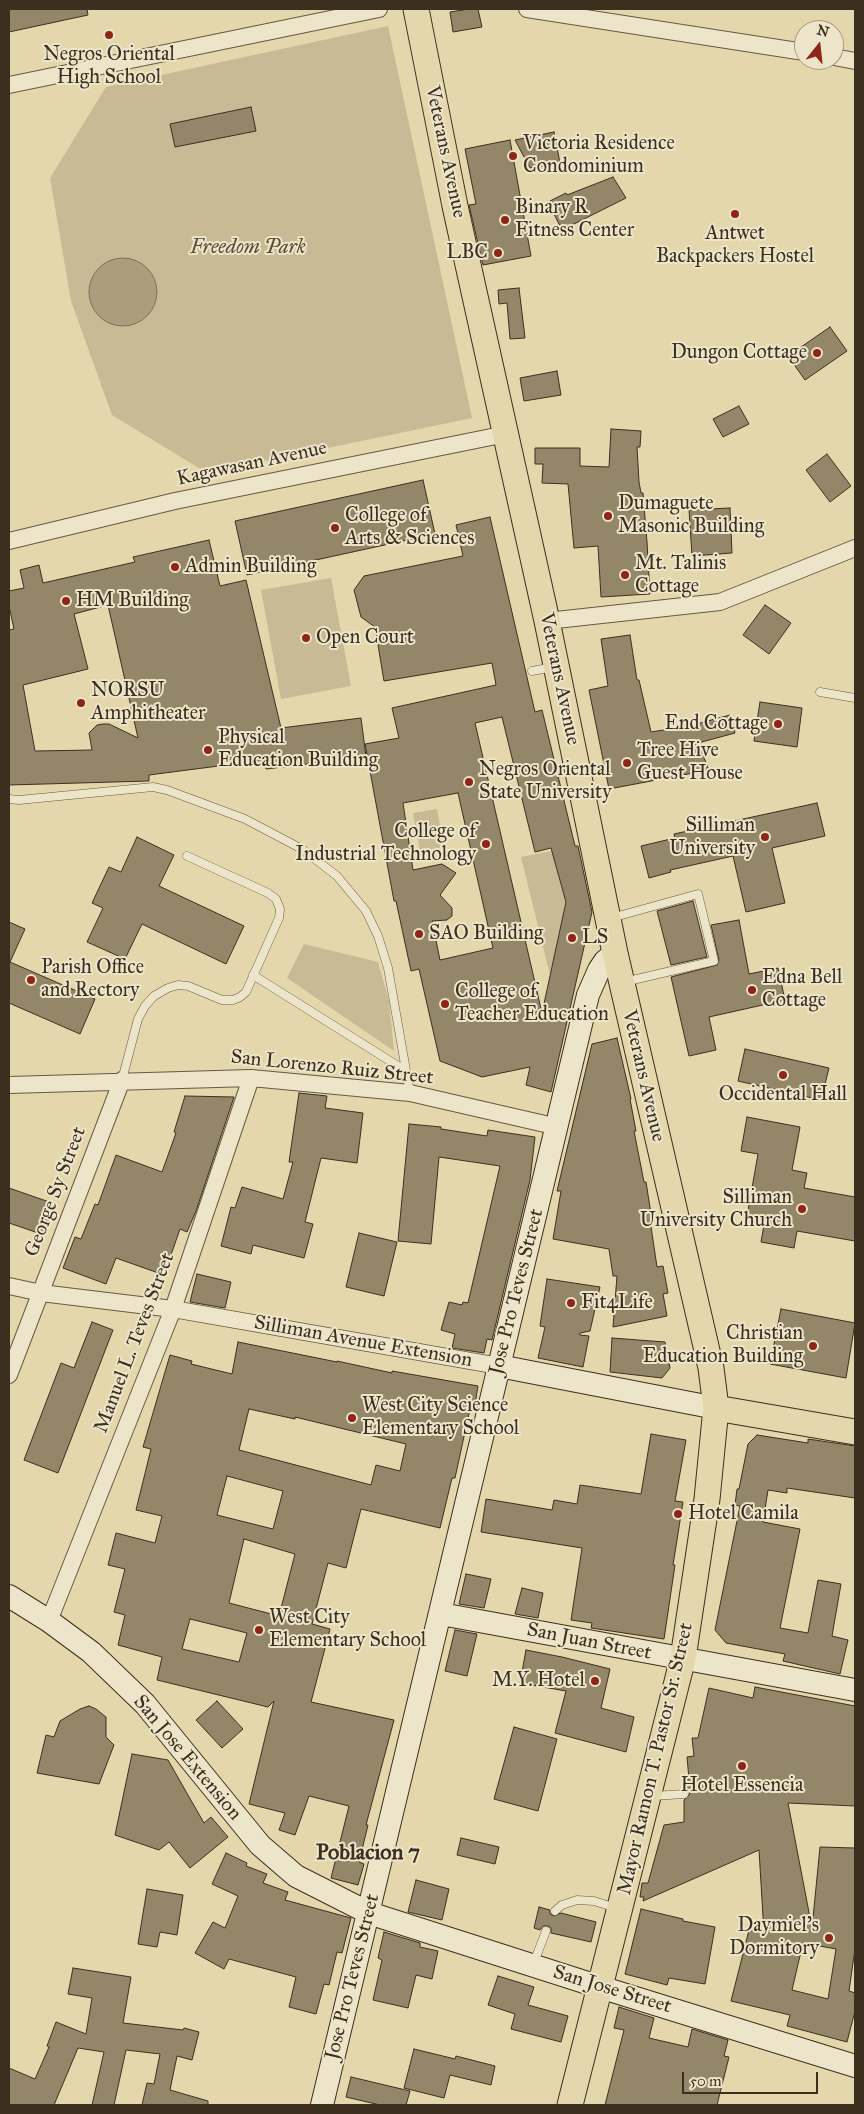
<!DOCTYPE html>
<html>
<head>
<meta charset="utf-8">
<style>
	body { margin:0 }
	#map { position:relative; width:864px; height:2114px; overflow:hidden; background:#e4d7ac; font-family:"IM FELL Great Primer",serif }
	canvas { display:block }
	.frame { position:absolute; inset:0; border:10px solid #3d2f20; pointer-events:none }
	.north { position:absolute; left:794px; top:20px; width:50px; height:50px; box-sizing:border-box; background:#ede5c9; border:1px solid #a79c85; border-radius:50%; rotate:16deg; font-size:14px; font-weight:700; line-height:20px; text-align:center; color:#3d2f20 }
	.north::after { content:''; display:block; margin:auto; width:18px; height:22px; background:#8f2418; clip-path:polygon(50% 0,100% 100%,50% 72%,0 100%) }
	.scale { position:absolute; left:682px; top:2072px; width:136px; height:22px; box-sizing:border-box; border:2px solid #3d2f20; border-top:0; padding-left:6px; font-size:15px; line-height:18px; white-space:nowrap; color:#3d2f20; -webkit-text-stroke:4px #ede5c9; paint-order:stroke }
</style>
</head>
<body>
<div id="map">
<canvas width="864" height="2114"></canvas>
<div class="frame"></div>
<div class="north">N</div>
<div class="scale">50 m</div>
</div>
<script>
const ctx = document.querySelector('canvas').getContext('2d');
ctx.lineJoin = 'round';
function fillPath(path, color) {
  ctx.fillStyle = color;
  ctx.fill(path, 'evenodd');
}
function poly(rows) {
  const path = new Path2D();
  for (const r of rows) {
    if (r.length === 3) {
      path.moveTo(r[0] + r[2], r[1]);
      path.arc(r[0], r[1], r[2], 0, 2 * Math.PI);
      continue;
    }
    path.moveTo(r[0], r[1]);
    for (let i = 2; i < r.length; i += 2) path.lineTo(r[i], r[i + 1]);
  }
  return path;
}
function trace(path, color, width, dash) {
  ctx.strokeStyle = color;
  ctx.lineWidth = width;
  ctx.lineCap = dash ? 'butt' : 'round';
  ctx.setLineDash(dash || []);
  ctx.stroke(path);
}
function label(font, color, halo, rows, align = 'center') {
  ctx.font = font + ' "IM FELL Great Primer",serif';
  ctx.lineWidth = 4;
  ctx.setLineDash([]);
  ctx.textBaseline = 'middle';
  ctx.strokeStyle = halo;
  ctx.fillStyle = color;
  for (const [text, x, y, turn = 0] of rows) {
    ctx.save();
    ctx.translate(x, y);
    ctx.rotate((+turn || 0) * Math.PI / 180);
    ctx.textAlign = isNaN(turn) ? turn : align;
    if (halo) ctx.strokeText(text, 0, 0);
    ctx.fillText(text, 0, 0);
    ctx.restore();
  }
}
const green = poly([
	[388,26,472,418,207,473,112,415,71,301,50,178,106,87],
	[331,578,351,686,281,699,261,590],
	[437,809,444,847,420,851,413,813],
	[552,851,566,902,550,975,521,857],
	[304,944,378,962,389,1001,394,1051,287,978]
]);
const water = poly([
	[123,292,34]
]);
const building = poly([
	[9,9,87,9,88,15,9,32,9,9],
	[469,9,478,9,482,27,453,32,450,12,469,9],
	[251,107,256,131,175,147,170,124,251,107],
	[554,132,560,163,530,168,515,140,554,132],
	[510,140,531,256,483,265,469,205,476,204,465,149,510,140],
	[613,177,626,198,562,230,548,202,566,193,567,195,613,177],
	[519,288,525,338,510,339,507,303,499,304,498,290,519,288],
	[830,327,847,351,805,380,788,356,830,327],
	[557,371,561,395,524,401,520,378,557,371],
	[739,406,749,424,723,437,713,419,739,406],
	[611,429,641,431,640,447,637,447,639,482,641,493,643,493,647,542,650,594,601,597,598,546,574,548,568,484,542,483,543,464,535,464,535,448,580,448,580,466,609,467,611,429],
	[827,454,851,486,830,502,806,470,827,454],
	[423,480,435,534,247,575,235,521,423,480],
	[730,508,732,553,692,556,689,510,730,508],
	[490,517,535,712,542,710,575,846,578,846,592,912,551,1092,526,1085,530,1067,482,1077,440,1061,419,969,411,971,396,901,394,901,365,744,399,738,392,708,496,685,492,663,384,681,375,627,361,617,354,590,364,576,463,556,456,525,490,517],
	[502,717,535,852,551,848,566,902,542,1013,475,723,502,717],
	[458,793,493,948,440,960,432,921,447,920,452,916,452,908,440,895,456,873,442,864,413,870,403,803,458,793],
	[209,540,220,586,246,580,281,728,361,718,366,757,266,769,265,760,149,775,149,781,9,785,9,630,14,629,9,606,9,591,24,588,20,570,39,565,43,583,135,562,133,557,209,540],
	[108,605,138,738,109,724,103,724,97,725,89,733,92,750,35,751,23,685,88,669,74,614,108,605],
	[765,605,791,623,769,654,743,635,765,605],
	[630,635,637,680,639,680,651,732,689,726,730,715,735,733,698,743,709,770,609,789,589,690,608,686,601,639,630,635],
	[760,702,802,708,797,747,754,741,760,702],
	[817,803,825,836,772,848,785,903,746,912,733,856,670,870,671,872,649,878,641,846,675,838,674,834,817,803],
	[137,837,174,855,159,886,244,926,226,964,142,924,125,959,87,942,103,908,92,903,109,867,121,872,137,837],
	[693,901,707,957,671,965,657,911,693,901],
	[739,920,749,974,778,968,785,1000,709,1017,716,1050,689,1056,671,977,717,965,719,960,711,925,739,920],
	[9,922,25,929,10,962,95,999,80,1034,9,1003,9,922],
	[617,1038,631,1099,630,1099,636,1131,634,1131,644,1182,646,1182,652,1220,650,1220,657,1267,663,1266,668,1293,663,1294,667,1316,613,1327,617,1276,613,1276,609,1249,553,1239,561,1191,557,1191,592,1044,617,1038],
	[745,1049,829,1068,821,1100,738,1081,745,1049],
	[299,1093,327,1096,325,1108,363,1113,357,1163,321,1158,305,1222,313,1224,304,1258,253,1245,251,1254,221,1246,231,1207,235,1208,242,1187,283,1199,293,1162,289,1162,299,1093],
	[185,1096,234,1097,196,1211,187,1232,180,1229,164,1275,116,1258,106,1284,63,1268,75,1237,81,1239,95,1204,98,1205,116,1155,162,1172,176,1133,174,1132,185,1096],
	[747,1117,800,1127,792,1170,807,1173,804,1188,855,1197,855,1241,797,1231,794,1248,761,1242,764,1225,746,1222,758,1154,741,1151,747,1117],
	[409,1124,441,1127,441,1129,487,1136,488,1130,535,1137,530,1180,492,1340,487,1339,484,1353,452,1348,455,1334,441,1330,449,1302,462,1305,463,1302,468,1303,500,1166,439,1157,431,1244,398,1241,409,1124],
	[9,1188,55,1204,44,1235,9,1223,9,1188],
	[359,1233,397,1242,384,1296,346,1287,359,1233],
	[197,1274,231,1282,225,1308,190,1302,197,1274],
	[547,1279,600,1287,590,1331,580,1333,580,1335,589,1336,583,1367,538,1358,545,1327,540,1326,547,1279],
	[781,1309,855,1323,846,1378,770,1364,781,1309],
	[92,1322,113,1330,58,1473,24,1460,61,1363,74,1368,92,1322],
	[612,1338,665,1342,670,1368,662,1378,610,1372,612,1338],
	[238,1342,337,1362,337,1361,392,1373,392,1371,478,1386,474,1410,470,1409,455,1478,452,1478,440,1528,361,1509,346,1568,328,1563,312,1624,330,1629,311,1702,394,1720,366,1825,368,1825,359,1862,364,1864,358,1885,331,1878,349,1806,309,1796,295,1835,279,1830,285,1813,249,1804,274,1701,268,1707,157,1680,162,1657,118,1645,125,1615,114,1612,125,1569,108,1565,116,1533,155,1543,162,1516,136,1510,151,1449,143,1447,170,1355,192,1361,191,1364,232,1374,238,1342],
	[249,1409,295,1419,295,1417,406,1444,400,1471,376,1465,371,1485,239,1450,249,1409],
	[227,1476,283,1491,273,1529,217,1515,227,1476],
	[244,1539,295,1554,279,1616,229,1603,244,1539],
	[190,1619,247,1633,239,1662,182,1649,190,1619],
	[651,1434,686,1440,675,1501,683,1502,673,1565,675,1565,664,1639,591,1628,592,1623,571,1620,582,1548,481,1532,486,1499,552,1510,554,1500,577,1504,580,1485,641,1494,651,1434],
	[757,1435,808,1443,808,1439,855,1446,855,1498,787,1488,787,1493,768,1490,763,1522,800,1529,780,1628,808,1633,818,1580,841,1584,832,1636,848,1640,840,1674,783,1661,785,1654,726,1643,715,1630,740,1506,735,1505,737,1489,739,1489,748,1444,757,1435],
	[466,1574,491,1579,484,1608,459,1604,466,1574],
	[522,1588,543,1593,538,1618,515,1614,522,1588],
	[455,1630,477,1634,467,1676,445,1671,455,1630],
	[526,1650,562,1657,610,1669,601,1708,634,1717,626,1752,555,1733,566,1691,520,1683,526,1650],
	[755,1687,855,1706,855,1806,788,1803,812,1928,820,1847,855,1848,855,1949,849,1991,855,1993,855,2011,847,2042,787,2026,790,2015,731,2001,749,1930,764,1933,759,1850,643,1901,644,1897,640,1897,642,1883,648,1883,664,1825,684,1822,684,1800,690,1794,688,1791,684,1788,684,1780,689,1779,687,1757,694,1756,692,1738,698,1738,709,1688,753,1698,755,1687],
	[803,1943,836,1949,828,1999,792,1990,803,1943],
	[217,1701,243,1729,222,1748,196,1720,217,1701],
	[89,1706,96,1709,106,1717,106,1737,114,1745,99,1784,37,1773,46,1735,54,1737,60,1721,80,1709,89,1706],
	[514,1727,557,1739,538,1811,494,1799,514,1727],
	[132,1754,168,1760,204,1823,211,1817,228,1837,190,1868,169,1842,159,1850,115,1835,132,1754],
	[461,1838,499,1847,495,1864,457,1855,461,1838],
	[226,1853,247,1863,246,1866,267,1874,263,1883,288,1892,285,1900,351,1918,342,1953,337,1952,329,1985,324,1984,316,2014,289,2007,296,1977,229,1959,224,1969,195,1953,213,1922,225,1928,238,1896,212,1884,226,1853],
	[416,1880,449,1889,442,1920,408,1912,416,1880],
	[147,1889,183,1895,177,1935,160,1932,157,1947,138,1944,147,1889],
	[539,1907,550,1910,550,1914,554,1916,561,1913,596,1922,591,1942,551,1933,551,1928,548,1926,543,1926,540,1930,534,1928,539,1907],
	[641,1909,683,1919,683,1921,715,1927,705,1984,669,1978,667,1985,625,1974,641,1909],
	[384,1932,420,1943,420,1947,438,1951,432,1979,416,1975,408,2008,373,2000,382,1960,378,1958,384,1932],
	[73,1968,131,1977,123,2023,183,2030,184,2028,199,2032,192,2060,177,2056,170,2090,208,2101,208,2105,142,2105,147,2083,154,2084,160,2054,126,2050,114,2105,92,2105,104,2052,78,2048,54,2105,9,2105,9,2068,35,2079,49,2047,47,2046,56,2022,86,2034,92,1998,68,1994,73,1968],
	[498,1976,534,1987,528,2005,568,2016,561,2042,511,2029,515,2014,488,2005,498,1976],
	[619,2007,654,2018,649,2038,688,2047,692,2029,728,2040,724,2056,729,2057,717,2105,605,2105,624,2030,614,2028,619,2007],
	[414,2049,455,2059,456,2056,495,2066,491,2085,450,2075,444,2098,404,2088,414,2049],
	[351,2077,410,2091,406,2105,380,2105,346,2097,351,2077]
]);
const lane = poly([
	[532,671,554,667],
	[820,692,855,698],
	[9,799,19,800,153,787,167,790,245,819,302,849,337,876,366,911,378,936,388,968,410,1093],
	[611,918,698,894,714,961,624,982],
	[253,975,406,1071],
	[122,1080,138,1019,145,1006,154,996,168,988,178,985,188,986,222,1000,233,1000,240,997,246,992,279,918,280,909,276,899,268,893,187,856],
	[653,1796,684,1794],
	[555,1911,562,1905,577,1900,594,1901,616,1908],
	[533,1965,546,1931]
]);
const street = poly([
	[527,9,804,52],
	[834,57,855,61],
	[9,85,379,9],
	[9,541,175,501,506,434],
	[547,621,720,602,855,548],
	[9,1085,251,1078,410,1093,558,1127],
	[9,1286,41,1293,173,1309,499,1366],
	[9,1375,122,1080],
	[49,1621,173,1309,251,1078]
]);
const secondary = poly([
	[499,1366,716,1408],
	[9,1596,49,1621,91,1652,145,1704,260,1845,296,1876,369,1913,600,1987,855,2066],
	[441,1614,855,1690],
	[322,2105,588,995,599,970,605,961,615,953]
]);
const primary = poly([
	[416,9,455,206,547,621,615,953,711,1368,716,1408,707,1499,683,1658,570,2105],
	[716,1408,855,1432]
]);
const markers = [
	[109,35,5,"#8f2418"],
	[513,156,5,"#8f2418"],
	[735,214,5,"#8f2418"],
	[505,220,5,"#8f2418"],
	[498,253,5,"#8f2418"],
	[817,353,5,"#8f2418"],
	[608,516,5,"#8f2418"],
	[335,528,5,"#8f2418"],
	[175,567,5,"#8f2418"],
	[625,575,5,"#8f2418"],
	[66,601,5,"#8f2418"],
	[306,638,5,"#8f2418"],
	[81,703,5,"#8f2418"],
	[778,724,5,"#8f2418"],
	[208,750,5,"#8f2418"],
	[627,763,5,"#8f2418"],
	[469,782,5,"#8f2418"],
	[765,837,5,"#8f2418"],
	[486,844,5,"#8f2418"],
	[419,934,5,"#8f2418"],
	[572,938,5,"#8f2418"],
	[31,980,5,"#8f2418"],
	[752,990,5,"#8f2418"],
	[445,1004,5,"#8f2418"],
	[783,1075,5,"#8f2418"],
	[802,1209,5,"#8f2418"],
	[571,1303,5,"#8f2418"],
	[813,1346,5,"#8f2418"],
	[352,1418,5,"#8f2418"],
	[678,1514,5,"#8f2418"],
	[259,1630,5,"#8f2418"],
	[595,1681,5,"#8f2418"],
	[742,1766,5,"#8f2418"],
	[829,1938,5,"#8f2418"]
];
const poiNames = [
	["Negros Oriental",109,55,"center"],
	["High School",109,78,"center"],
	["Victoria Residence",523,144],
	["Condominium",523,167],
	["Binary R",515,208],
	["Fitness Center",515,231],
	["Antwet",735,234,"center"],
	["Backpackers Hostel",735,257,"center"],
	["LBC",488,253,"right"],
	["Dungon Cottage",807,353,"right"],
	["Dumaguete",618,504],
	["Masonic Building",618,527],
	["College of",345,516],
	["Arts & Sciences",345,539],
	["Mt. Talinis",635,564],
	["Cottage",635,587],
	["Admin Building",185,567],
	["HM Building",76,601],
	["Open Court",316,638],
	["NORSU",91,691],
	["Amphitheater",91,714],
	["End Cottage",768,724,"right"],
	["Physical",218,738],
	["Education Building",218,761],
	["Tree Hive",637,751],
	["Guest House",637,774],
	["Negros Oriental",479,770],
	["State University",479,793],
	["Silliman",755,826,"right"],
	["University",755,849,"right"],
	["College of",476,832,"right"],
	["Industrial Technology",476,855,"right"],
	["SAO Building",429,934],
	["LS",582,938],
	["Parish Office",41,968],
	["and Rectory",41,991],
	["Edna Bell",762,978],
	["Cottage",762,1001],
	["College of",455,992],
	["Teacher Education",455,1015],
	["Occidental Hall",783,1095,"center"],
	["Silliman",792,1198,"right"],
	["University Church",792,1221,"right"],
	["Fit4Life",581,1303],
	["Christian",803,1334,"right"],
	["Education Building",803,1357,"right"],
	["West City Science",362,1406],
	["Elementary School",362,1429],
	["Hotel Camila",688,1514],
	["West City",269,1618],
	["Elementary School",269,1641],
	["M.Y. Hotel",585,1681,"right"],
	["Hotel Essencia",742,1786,"center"],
	["Daymiel's",819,1926,"right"],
	["Dormitory",819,1949,"right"]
];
const streetNames = [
	["Veterans Avenue",445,152,78],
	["Kagawasan Avenue",252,464,-12],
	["Veterans Avenue",559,679,78],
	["San Lorenzo Ruiz Street",332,1068,6],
	["Veterans Avenue",643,1076,77],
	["George Sy Street",56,1192,-69],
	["Jose Pro Teves Street",517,1292,-76],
	["Silliman Avenue Extension",363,1342,10],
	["Manuel L. Teves Street",135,1343,-69],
	["San Juan Street",589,1642,11],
	["San Jose Extension",187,1758,50],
	["Mayor Ramon T. Pastor Sr. Street",656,1759,-77],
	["Jose Pro Teves Street",353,1977,-76],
	["San Jose Street",612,1990,17]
];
const parkNames = [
	["Freedom Park",248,248]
];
const quarterNames = [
	["Poblacion 7",368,1854]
];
fillPath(green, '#c8ba94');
fillPath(water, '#ab9e7c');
trace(water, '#7f7257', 1);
fillPath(building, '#948669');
trace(building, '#3d2f20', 1);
trace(lane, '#675943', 9);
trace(street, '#675943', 18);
trace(secondary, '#3d2f20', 24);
trace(primary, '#3d2f20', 27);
trace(lane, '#ede5c9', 8);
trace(street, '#ede5c9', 16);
trace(secondary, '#ede5c9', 22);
trace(primary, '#e4d7ac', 25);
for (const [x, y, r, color] of markers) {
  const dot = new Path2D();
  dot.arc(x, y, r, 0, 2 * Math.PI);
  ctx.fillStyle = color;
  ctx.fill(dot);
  trace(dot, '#ede5c9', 2);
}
label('20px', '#3d2f20', '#ede5c9', poiNames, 'left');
label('20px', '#3d2f20', '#ede5c9', streetNames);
label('italic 20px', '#594b37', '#ede5c9', parkNames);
label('bold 22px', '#3d2f20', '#ede5c9', quarterNames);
</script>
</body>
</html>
